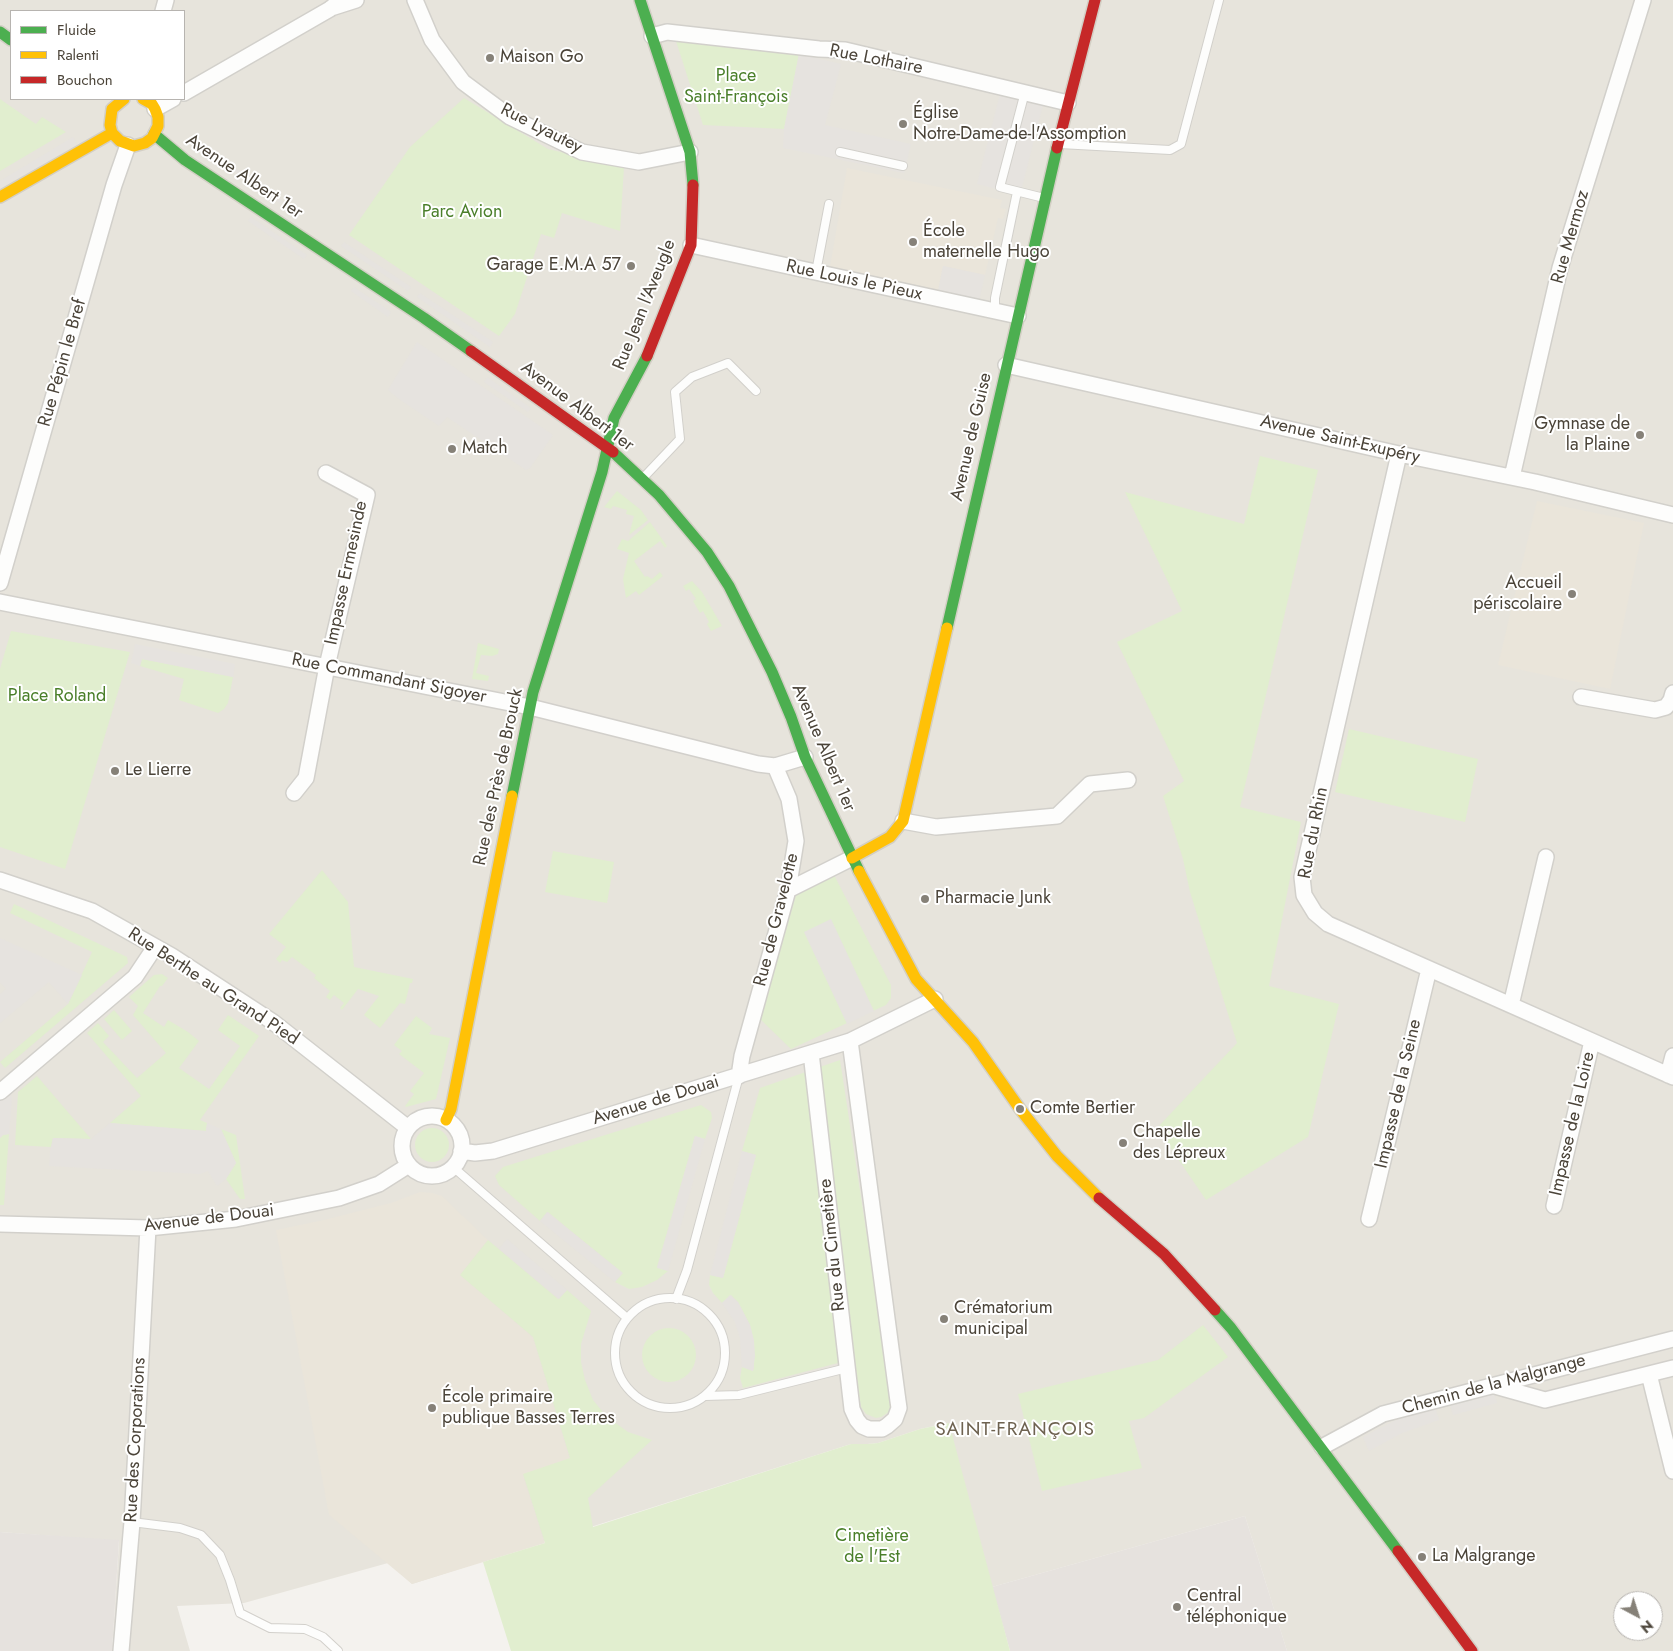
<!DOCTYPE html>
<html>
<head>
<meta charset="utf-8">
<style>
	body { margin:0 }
	#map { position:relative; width:1673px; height:1651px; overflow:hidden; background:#f4f2ee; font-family:Jost,sans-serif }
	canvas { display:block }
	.legend { position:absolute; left:10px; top:10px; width:175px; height:90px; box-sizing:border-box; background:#fff; border:1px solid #b7b4b0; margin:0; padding:6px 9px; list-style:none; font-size:15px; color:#4b4439 }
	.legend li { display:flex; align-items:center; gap:10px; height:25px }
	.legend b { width:25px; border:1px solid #b7b4b0 }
	.north { position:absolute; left:1613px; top:1591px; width:50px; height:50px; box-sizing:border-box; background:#fff; border:1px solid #b7b4b0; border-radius:50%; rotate:140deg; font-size:14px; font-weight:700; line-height:20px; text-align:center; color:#4b4439 }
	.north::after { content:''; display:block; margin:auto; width:18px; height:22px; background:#868178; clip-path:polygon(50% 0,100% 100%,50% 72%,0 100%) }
</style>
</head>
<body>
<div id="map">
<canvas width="1673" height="1651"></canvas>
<ul class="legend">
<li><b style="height:6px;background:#4caf50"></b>Fluide</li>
<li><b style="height:6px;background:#ffc107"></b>Ralenti</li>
<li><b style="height:6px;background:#c62828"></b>Bouchon</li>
</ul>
<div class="north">N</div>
</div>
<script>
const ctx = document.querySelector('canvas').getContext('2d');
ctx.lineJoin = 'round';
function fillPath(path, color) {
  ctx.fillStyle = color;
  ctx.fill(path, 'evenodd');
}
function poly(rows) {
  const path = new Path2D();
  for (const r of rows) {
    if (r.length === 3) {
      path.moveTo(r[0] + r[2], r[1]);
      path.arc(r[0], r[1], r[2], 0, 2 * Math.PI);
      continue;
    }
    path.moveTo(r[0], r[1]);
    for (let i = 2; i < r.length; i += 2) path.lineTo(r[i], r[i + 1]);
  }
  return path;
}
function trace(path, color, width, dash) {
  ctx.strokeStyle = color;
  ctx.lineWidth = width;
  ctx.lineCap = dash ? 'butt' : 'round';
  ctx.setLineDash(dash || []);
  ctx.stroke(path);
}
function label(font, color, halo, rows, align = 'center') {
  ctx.font = font + ' Jost,sans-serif';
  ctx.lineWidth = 4;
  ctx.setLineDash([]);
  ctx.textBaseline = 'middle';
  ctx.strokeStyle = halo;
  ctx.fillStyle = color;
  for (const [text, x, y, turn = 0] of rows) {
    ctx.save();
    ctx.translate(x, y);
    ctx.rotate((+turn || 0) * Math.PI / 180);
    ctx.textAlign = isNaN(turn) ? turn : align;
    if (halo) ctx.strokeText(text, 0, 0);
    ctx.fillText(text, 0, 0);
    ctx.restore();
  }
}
const residential = poly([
	[0,0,1673,0,1673,1651,1287,1651,1245,1516,992,1587,948,1423,920,1429,878,1443,868,1444,851,1444,412,1584,388,1563,244,1603,177,1606,190,1651,112,1651,119,1541,0,1532],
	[11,11,184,11,184,99,11,99],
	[1623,1601,1653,1601,1653,1631,1623,1631]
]);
const industrial = poly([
	[1245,1516,1287,1651,1010,1651,992,1587],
	[0,1532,119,1540,112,1651,0,1651]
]);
const education = poly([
	[847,168,1002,200,1000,208,1006,209,1003,219,998,218,985,275,943,266,938,291,830,267],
	[1537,501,1644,523,1610,689,1498,665],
	[420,1192,432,1193,442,1196,488,1240,461,1275,533,1337,570,1459,523,1475,545,1543,412,1584,329,1515,276,1230,324,1220,391,1203]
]);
const green = poly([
	[676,41,799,54,784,129,703,125],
	[464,98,548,149,624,167,620,231,562,213,554,238,541,234,515,314,499,336,349,235,410,147],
	[0,99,36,124,42,117,66,132,0,171],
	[1260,456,1318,470,1240,807,1301,822,1269,986,1339,1004,1308,1137,1206,1200,1157,1128,1237,1043,1190,892,1183,859,1163,796,1184,781,1117,642,1182,611,1125,492,1244,524],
	[617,491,641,510,648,520,629,535,634,516,626,514,627,510,613,506,611,509,604,507],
	[650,522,667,546,665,548,660,541,634,561,645,577,647,576,652,579,660,572,663,576,639,595,636,591,626,598,623,579,629,553,617,549,622,539,628,541],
	[692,581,702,592,722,626,711,631,707,624,709,622,703,611,700,613,693,601,696,599,689,589,686,591,683,586],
	[11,631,130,652,65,869,0,847,0,669],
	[478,643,499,649,498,654,492,656,481,655,476,673,489,676,488,681,472,679],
	[142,659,233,677,228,703,224,709,218,713,179,700,184,679,140,666],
	[1349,729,1478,759,1465,822,1335,792],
	[553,851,614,862,607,903,545,892],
	[322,870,348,902,354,967,413,979,412,983,410,983,405,1004,400,1003,380,1028,364,1015,379,996,358,989,342,1010,340,1008,344,1003,334,995,330,1000,326,997,330,991,314,978,316,975,292,957,287,962,282,960,280,963,276,959,286,947,269,934],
	[834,875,891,985,891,998,886,1005,791,1049,760,1019,796,895],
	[14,904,127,957,128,963,5,1068,0,1062,68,1004,92,952,10,913],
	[162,974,168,978,162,986,160,986,143,1013,164,1027,168,1020,188,1032,199,1041,179,1068,209,1089,240,1046,218,1030,228,1015,259,1036,200,1120,207,1123,206,1131,110,1123,141,1096,87,1033,98,1023,109,1036,103,1042,137,1078,166,1053,133,1015,138,1006,129,997,154,975],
	[114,1010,132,1031,122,1040,104,1019],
	[416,1016,432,1028,429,1034,450,1038,436,1099,406,1107,405,1106,414,1094,410,1091,424,1073,399,1054,402,1051,394,1045],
	[840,1060,892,1400,889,1412,881,1417,876,1418,866,1414,861,1407,853,1359,743,1388,740,1378,742,1367,753,1371,754,1368,754,1341,750,1325,738,1302,731,1295,722,1303,713,1293,709,1285,710,1275,723,1278,756,1155,742,1151,760,1088],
	[37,1076,91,1139,53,1138,51,1147,15,1145,18,1092],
	[701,1105,711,1112,712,1118,705,1139,695,1136,657,1267,668,1271,657,1280,642,1287,629,1289,615,1282,622,1273,548,1212,540,1221,499,1185,495,1176,503,1167],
	[432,1145,17],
	[221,1129,236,1135,245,1199,240,1199,226,1179,236,1163],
	[9,1134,4,1205,0,1205,0,1138,3,1135],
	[488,1240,558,1299,567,1290,591,1311,581,1344,581,1362,585,1380,593,1400,606,1416,628,1432,652,1440,588,1498,593,1527,851,1444,868,1444,878,1443,920,1429,949,1423,1010,1651,511,1651,483,1562,545,1543,523,1474,570,1458,533,1337,460,1275],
	[1203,1325,1228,1357,1144,1418,1129,1421,1142,1468,1042,1491,1018,1394,1158,1360],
	[669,1355,27]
]);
const parking = poly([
	[799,54,841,64,825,125,911,144,904,173,783,148,784,129],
	[1001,90,1044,101,1020,195,977,184],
	[73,137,77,144,0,188,0,181],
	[221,158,283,201,281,204,219,161],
	[251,217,307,255,304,259,248,221],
	[344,242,411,287,408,291,341,246],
	[943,266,985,275,979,300,938,291],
	[354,287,391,312,388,317,351,291],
	[420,293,493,342,490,347,417,297],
	[417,342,553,435,530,468,526,470,447,417,439,426,399,399,388,390],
	[487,377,531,408,528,412,484,382],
	[135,644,235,664,233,677,142,659,140,666,131,663],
	[831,919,874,1011,847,1024,804,932],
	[0,938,82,975,68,1004,49,982,0,1023,0,994,6,989,0,982],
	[5,1088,12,1097,9,1134,3,1135,0,1138,0,1092],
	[110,1123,206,1131,207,1123,221,1129,236,1163,226,1179,217,1186,208,1171,200,1174,49,1166,50,1151,53,1138,91,1139],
	[695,1136,705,1139,668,1271,657,1268],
	[742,1151,756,1155,723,1278,710,1275],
	[547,1212,623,1273,615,1282,540,1221],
	[507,1239,567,1290,559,1299,499,1249],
	[730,1295,738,1302,750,1325,754,1341,755,1356,753,1371,742,1367,740,1338,735,1322,722,1303],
	[1493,1390,1497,1403,1453,1415,1449,1402],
	[1435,1407,1439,1420,1402,1433,1369,1451,1363,1437,1394,1421]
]);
const lane = poly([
	[1025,92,1000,187,1044,198],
	[1060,144,1170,150,1181,144,1219,0],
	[840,152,903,166],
	[816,272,829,204],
	[995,311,995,298,1017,192],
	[643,478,680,439,675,392,692,377,728,363,756,391],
	[453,1167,627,1318],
	[670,1353,55],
	[676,1299,687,1270,739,1076],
	[705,1396,739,1395,847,1368],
	[132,1522,180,1528,201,1535,220,1555,230,1580,240,1613,270,1628,305,1629,323,1637,338,1651]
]);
const street = poly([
	[415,0,432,40,463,82,510,117,582,152,639,162,690,152],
	[331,8,356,0],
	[163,11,166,0],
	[652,36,667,32,819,49,845,50,1068,103],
	[184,93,330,9,341,0],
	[155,109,173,99],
	[691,245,1018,316],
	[1006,365,1399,454,1535,482,1673,515],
	[1399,454,1302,877,1304,895,1315,913,1328,924,1673,1077],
	[1512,477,1560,268,1643,0],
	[0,583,114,185,128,145],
	[0,602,530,707,758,764,775,766,805,757],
	[1581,697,1655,710,1666,707,1671,700,1673,693],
	[294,793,306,778,327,666,367,495,326,473],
	[903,821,936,827,1057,816,1090,784,1128,780],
	[0,880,92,911,172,956,273,1022,408,1128],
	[788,890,852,858],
	[1511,1005,1546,857],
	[811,1053,852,1409,857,1420,862,1426,869,1429,882,1429,887,1426,895,1419,899,1408,898,1401,850,1041],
	[1668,1075,1673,1056],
	[739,1076,742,1056,788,890,796,841,789,799,775,766],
	[0,1092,135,977,155,947],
	[432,1146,30],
	[461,1151,475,1153,493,1151,850,1041,935,999],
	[1554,1206,1592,1041],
	[1369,1219,1429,969],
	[0,1224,148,1228,236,1219,339,1198,379,1184,409,1165],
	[1649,1374,1673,1471],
	[1495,1386,1545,1400,1673,1368],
	[1322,1447,1383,1414,1673,1339],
	[121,1651,132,1522,148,1228]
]);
const fast = poly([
	[640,0,690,152,693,185],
	[0,32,11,40],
	[154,134,185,160,424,318,471,351],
	[613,452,659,495,707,552,729,586,772,672,791,717,805,757,859,871],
	[947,628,1057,148],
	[512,796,533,692,602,472,614,418,647,356],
	[1215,1310,1231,1328,1398,1551]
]);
const slow = poly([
	[124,99,112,109,110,125,112,133,120,141,134,146,145,143,152,138,158,126,158,117,155,109,152,104,143,99],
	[0,197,112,133],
	[852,858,890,837,903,821,947,628],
	[859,871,916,979,973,1042,1020,1109,1057,1156,1099,1198],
	[446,1120,451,1109,512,796]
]);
const jam = poly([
	[1057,148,1095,0],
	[471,351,613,452],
	[647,356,691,245,693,185],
	[1099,1198,1164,1254,1215,1310],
	[1398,1551,1472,1651]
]);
const markers = [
	[490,58,5,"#868178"],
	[903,124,5,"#868178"],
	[913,242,5,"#868178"],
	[631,266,5,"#868178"],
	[1640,435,5,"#868178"],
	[452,449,5,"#868178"],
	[1572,594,5,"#868178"],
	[115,771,5,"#868178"],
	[925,899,5,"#868178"],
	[1020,1109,5,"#868178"],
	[1123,1143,5,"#868178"],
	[944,1319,5,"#868178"],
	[432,1408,5,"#868178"],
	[1422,1557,5,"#868178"],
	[1177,1607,5,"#868178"]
];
const poiNames = [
	["Maison Go",500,58],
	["Église",913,114],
	["Notre-Dame-de-l'Assomption",913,135],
	["École",923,232],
	["maternelle Hugo",923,253],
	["Garage E.M.A 57",621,266,"right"],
	["Gymnase de",1630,425,"right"],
	["la Plaine",1630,446,"right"],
	["Match",462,449],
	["Accueil",1562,584,"right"],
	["périscolaire",1562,605,"right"],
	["Le Lierre",125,771],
	["Pharmacie Junk",935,899],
	["Comte Bertier",1030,1109],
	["Chapelle",1133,1133],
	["des Lépreux",1133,1154],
	["Crématorium",954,1309],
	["municipal",954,1330],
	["École primaire",442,1398],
	["publique Basses Terres",442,1419],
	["La Malgrange",1432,1557],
	["Central",1187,1597],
	["téléphonique",1187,1618]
];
const streetNames = [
	["Rue Lothaire",876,60,11],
	["Rue Lyautey",541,129,27],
	["Avenue Albert 1er",244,177,34],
	["Rue Mermoz",1571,237,-74],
	["Rue Louis le Pieux",854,281,12],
	["Rue Jean l'Aveugle",645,305,-68],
	["Rue Pépin le Bref",63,363,-74],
	["Avenue Albert 1er",577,407,37],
	["Avenue de Guise",972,437,-77],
	["Avenue Saint-Exupéry",1340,440,13],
	["Impasse Ermesinde",347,573,-78],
	["Rue Commandant Sigoyer",389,679,11],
	["Avenue Albert 1er",823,748,67],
	["Rue des Près de Brouck",499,777,-78],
	["Rue du Rhin",1314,833,-79],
	["Rue de Gravelotte",777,920,-76],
	["Rue Berthe au Grand Pied",213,987,33],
	["Impasse de la Seine",1399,1094,-77],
	["Avenue de Douai",656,1101,-17],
	["Impasse de la Loire",1573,1124,-77],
	["Avenue de Douai",209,1219,-7],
	["Rue du Cimetière",833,1245,-96],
	["Chemin de la Malgrange",1494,1385,-15],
	["Rue des Corporations",136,1440,-87]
];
const parkNames = [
	["Place",736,77],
	["Saint-François",736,98],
	["Parc Avion",462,213],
	["Place Roland",57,697],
	["Cimetière",872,1537],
	["de l'Est",872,1558]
];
const neighbourhoodNames = [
	["SAINT-FRANÇOIS",1015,1430]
];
fillPath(residential, '#e7e4dc');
fillPath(industrial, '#e6e2de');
fillPath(education, '#eae5da');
fillPath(green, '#e1eecf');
fillPath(parking, '#e6e3df');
trace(lane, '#d2d0cb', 10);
trace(street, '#d2d0cb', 18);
trace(fast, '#d3cfc5', 14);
trace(slow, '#d3cfc5', 14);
trace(jam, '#d3cfc5', 14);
trace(lane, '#fdfdfc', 8);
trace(street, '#fdfdfc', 15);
trace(fast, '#4caf50', 11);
trace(slow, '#ffc107', 11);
trace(jam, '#c62828', 11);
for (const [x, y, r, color] of markers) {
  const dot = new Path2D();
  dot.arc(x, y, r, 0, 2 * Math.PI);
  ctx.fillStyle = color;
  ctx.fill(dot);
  trace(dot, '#fff', 2);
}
label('18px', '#4b4439', '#fff', poiNames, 'left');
label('18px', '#4b4439', '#fff', streetNames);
label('18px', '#4a7f2a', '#fff', parkNames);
ctx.letterSpacing = '1px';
label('19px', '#6e6250', '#fff', neighbourhoodNames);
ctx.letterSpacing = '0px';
</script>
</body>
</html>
